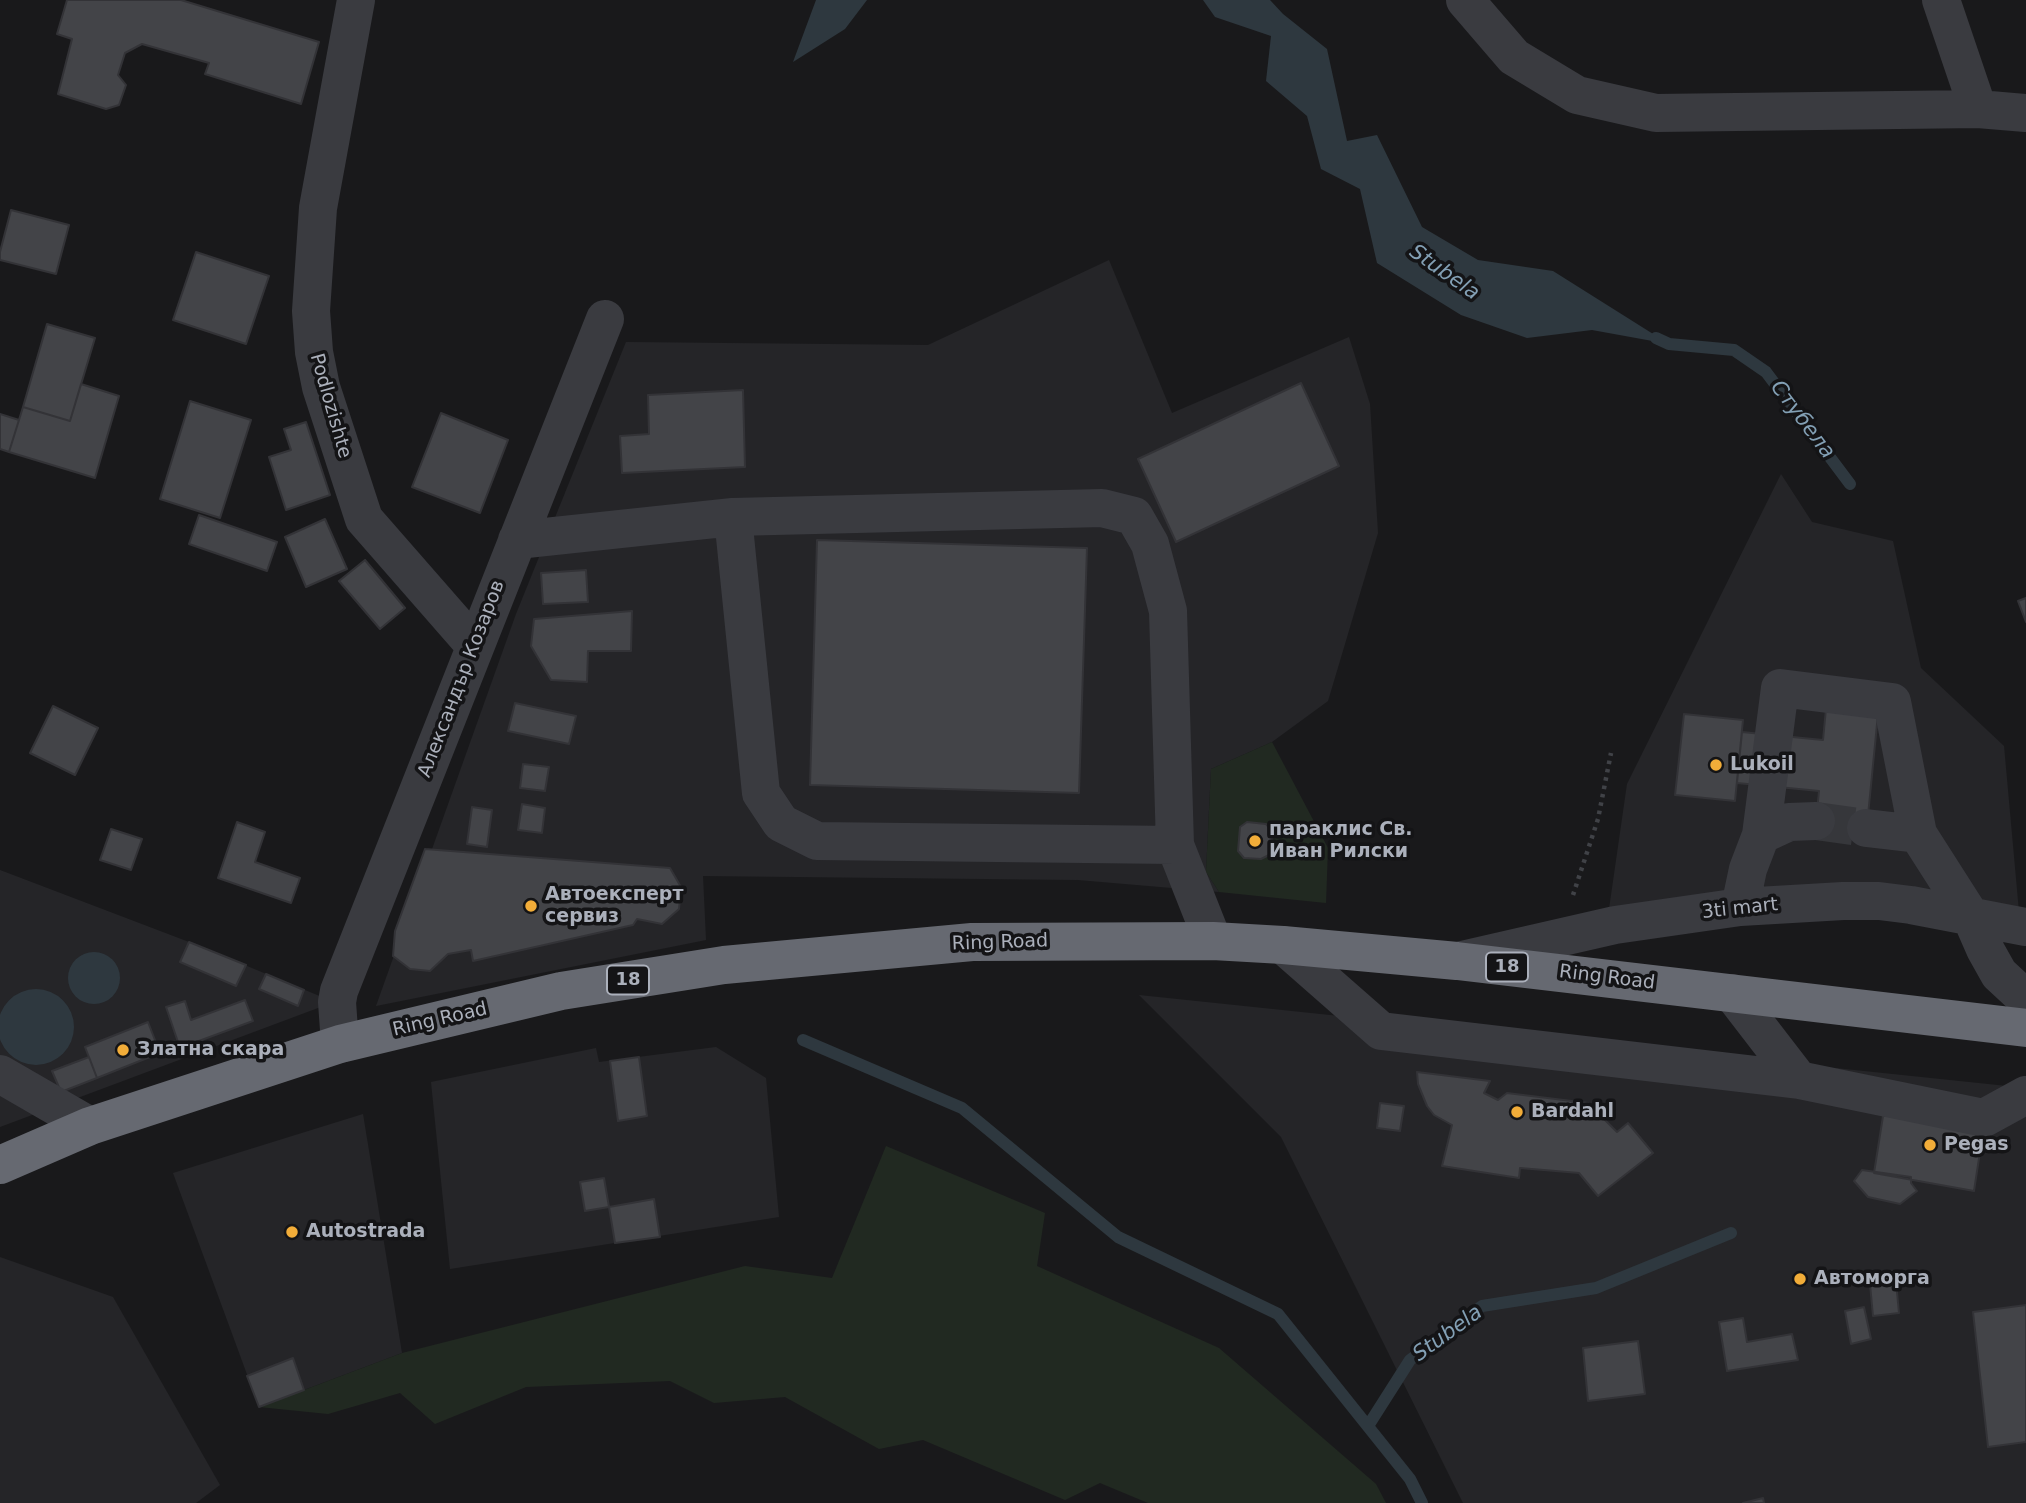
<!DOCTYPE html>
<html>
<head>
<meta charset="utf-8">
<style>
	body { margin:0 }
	canvas { display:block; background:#19191b }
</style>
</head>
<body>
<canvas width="2026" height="1503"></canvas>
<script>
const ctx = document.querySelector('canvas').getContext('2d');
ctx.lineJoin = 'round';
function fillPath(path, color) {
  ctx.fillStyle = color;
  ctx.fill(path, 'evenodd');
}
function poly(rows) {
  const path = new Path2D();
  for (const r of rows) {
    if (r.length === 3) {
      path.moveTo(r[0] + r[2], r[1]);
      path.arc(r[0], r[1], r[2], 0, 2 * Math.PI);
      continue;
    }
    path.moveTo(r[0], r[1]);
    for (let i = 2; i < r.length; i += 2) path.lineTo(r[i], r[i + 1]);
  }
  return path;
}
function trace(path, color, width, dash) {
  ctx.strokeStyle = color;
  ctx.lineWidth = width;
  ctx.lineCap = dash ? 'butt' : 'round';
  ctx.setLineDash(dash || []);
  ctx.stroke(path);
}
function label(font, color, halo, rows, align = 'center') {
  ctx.font = font + ' "DejaVu Sans",sans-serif';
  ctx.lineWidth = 7;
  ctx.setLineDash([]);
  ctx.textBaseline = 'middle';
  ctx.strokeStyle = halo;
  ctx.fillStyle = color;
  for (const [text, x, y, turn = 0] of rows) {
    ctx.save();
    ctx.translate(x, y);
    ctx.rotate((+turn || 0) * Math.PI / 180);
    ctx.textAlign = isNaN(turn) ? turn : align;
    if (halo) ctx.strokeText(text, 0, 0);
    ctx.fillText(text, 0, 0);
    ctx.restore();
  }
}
const built = poly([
	[1109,260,1172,413,1349,337,1370,404,1378,533,1328,701,1272,742,1211,769,1206,872,1219,892,1078,880,703,876,706,940,376,1006,516,614,626,342,928,345],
	[1781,474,1812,522,1893,541,1921,668,2004,746,2019,912,1609,909,1627,784],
	[0,870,189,942,334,1002,0,1127],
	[1139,995,2026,1088,2026,1503,1463,1503,1281,1137],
	[716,1047,766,1078,779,1217,450,1269,431,1082,596,1048,599,1062],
	[363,1114,402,1353,259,1407,173,1173],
	[0,1257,113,1297,220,1485,196,1503,0,1503]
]);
const green = poly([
	[1272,742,1328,848,1326,903,1219,892,1206,872,1211,769],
	[886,1146,1045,1213,1037,1266,1219,1348,1376,1484,1386,1503,1148,1503,1100,1483,1065,1500,923,1440,879,1449,785,1397,714,1403,670,1381,526,1387,435,1424,400,1393,328,1414,259,1407,402,1353,745,1266,832,1278]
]);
const water = poly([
	[816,0,867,0,845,29,793,62],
	[1203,0,1270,0,1283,14,1327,49,1347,141,1377,135,1422,227,1478,260,1553,271,1669,344,1592,330,1527,338,1461,315,1377,263,1360,189,1321,169,1307,116,1266,81,1271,36,1215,17],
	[94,978,26],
	[36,1027,38]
]);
const stream = poly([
	[1656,338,1669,344,1734,350,1766,372,1850,484],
	[803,1040,962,1108,1118,1237,1278,1314,1410,1479,1422,1503],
	[1368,1426,1410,1360,1482,1306,1596,1288,1731,1233]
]);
const building = poly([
	[67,0,181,0,319,42,301,104,205,74,209,63,142,44,125,53,118,75,126,85,119,105,106,109,58,94,72,39,57,34,67,0],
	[11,210,69,225,56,274,0,260,0,252,11,210],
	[196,252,269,276,246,344,173,320,196,252],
	[47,324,95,338,70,421,23,407,47,324],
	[1301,383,1339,466,1176,542,1138,459,1301,383],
	[81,384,119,396,95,478,9,452,23,407,70,421,81,384],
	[743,390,745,467,622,473,620,436,649,434,648,395,743,390],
	[190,401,251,420,220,518,160,499,190,401],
	[441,413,508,440,480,513,412,487,441,413],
	[0,414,19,420,9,452,0,449,0,414],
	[306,422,330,495,286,510,269,457,291,450,284,429,306,422],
	[199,515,277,542,267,571,189,544,199,515],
	[325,519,347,569,306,587,285,537,325,519],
	[817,540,1087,548,1079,793,810,785,817,540],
	[365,560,405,608,380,629,339,581,365,560],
	[586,570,588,602,543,604,541,573,586,570],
	[2026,598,2026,622,2018,601,2026,598],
	[632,611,631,651,588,651,587,682,551,680,531,646,534,619,632,611],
	[1827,698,1879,704,1866,836,1815,831,1819,791,1737,783,1742,732,1823,740,1827,698],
	[515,703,576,716,569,744,508,731,515,703],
	[53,706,98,728,75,775,30,753,53,706],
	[1684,714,1743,720,1735,801,1675,795,1684,714],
	[523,764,549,767,545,791,520,788,523,764],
	[522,804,545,808,542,833,518,830,522,804],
	[472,807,492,810,487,847,467,844,472,807],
	[237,822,265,832,255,862,300,878,291,903,218,878,237,822],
	[1247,822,1266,824,1273,832,1271,854,1261,859,1244,858,1238,851,1240,827,1247,822],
	[111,829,142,839,131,870,100,860,111,829],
	[425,849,670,868,681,887,679,909,662,924,637,919,633,925,473,961,471,950,448,954,430,971,410,969,393,956,395,931,425,849],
	[189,942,246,965,236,986,180,962,189,942],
	[266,974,304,990,298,1006,259,989,266,974],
	[245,1000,253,1021,180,1048,166,1007,185,1001,191,1020,245,1000],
	[148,1022,160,1053,97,1078,85,1047,148,1022],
	[89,1057,97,1078,61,1092,52,1071,89,1057],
	[639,1057,647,1116,618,1121,610,1061,639,1057],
	[1417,1072,1490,1081,1484,1093,1498,1100,1507,1093,1588,1103,1617,1132,1628,1123,1653,1153,1598,1196,1579,1173,1520,1168,1519,1178,1442,1166,1452,1125,1434,1115,1427,1106,1418,1084,1417,1072],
	[1988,1100,1974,1191,1874,1173,1883,1116,1988,1100],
	[1380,1103,1404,1106,1400,1131,1377,1128,1380,1103],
	[1862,1170,1911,1177,1911,1183,1917,1191,1900,1204,1868,1197,1854,1181,1862,1170],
	[604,1178,609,1207,585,1211,580,1182,604,1178],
	[654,1199,660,1237,615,1243,609,1207,654,1199],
	[1895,1271,1899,1313,1873,1316,1869,1274,1895,1271],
	[2026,1305,2026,1442,1988,1447,1973,1312,2026,1305],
	[1864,1307,1871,1339,1851,1344,1845,1311,1864,1307],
	[1743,1318,1747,1342,1792,1334,1798,1360,1727,1371,1719,1322,1743,1318],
	[1638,1341,1645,1394,1588,1401,1583,1348,1638,1341],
	[293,1358,304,1390,259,1407,247,1376,293,1358],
	[1763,1498,1764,1503,1743,1503,1763,1498]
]);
const minorTunnel = poly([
	[1816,821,1866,828]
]);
const path = poly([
	[1573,895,1598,819,1611,753]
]);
const minor = poly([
	[356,0,318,208,311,311,314,352,321,387,364,519,475,646],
	[1465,0,1514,57,1577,95,1656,113,1978,109,2026,113],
	[1941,0,1978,109],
	[517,540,733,517],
	[1866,828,1918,834,1971,917,1985,949,1999,974,2026,999],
	[1761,835,1780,688,1892,702,1918,834],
	[1175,845,817,841,781,823,761,793,733,517,1102,508,1134,516,1150,544,1168,611,1175,845,1213,941],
	[1740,907,1748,869,1761,835,1789,822,1816,821],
	[1283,945,1381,1031,1799,1080],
	[1462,960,1615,925,1740,907,1843,901,1879,901,1911,905,2026,927],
	[1732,993,1799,1080,1984,1118,2026,1095],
	[340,1044,337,1002,339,991,605,319],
	[0,1074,90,1126]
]);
const highway = poly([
	[0,1165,90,1126,340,1044,561,991,724,965,972,942,1213,941,1283,945,1457,961,2026,1028]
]);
const markers = [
	[1716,765,7,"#f2ad39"],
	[1255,841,7,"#f2ad39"],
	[531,906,7,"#f2ad39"],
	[123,1050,7,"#f2ad39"],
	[1517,1112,7,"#f2ad39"],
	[1930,1145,7,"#f2ad39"],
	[292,1232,7,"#f2ad39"],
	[1800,1279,7,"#f2ad39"]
];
const shields = [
	[1507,967,42],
	[628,980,42]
];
const shieldNames = [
	["18",1507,967],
	["18",628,980]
];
const streetNames = [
	["Podlozishte",330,406,74],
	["Александър Козаров",462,679,-69],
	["3ti mart",1740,909,-6],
	["Ring Road",1000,943,-2],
	["Ring Road",1607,978,7],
	["Ring Road",440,1020,-13]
];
const poiNames = [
	["Lukoil",1730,765],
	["параклис Св.",1269,830],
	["Иван Рилски",1269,852],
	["Автоексперт",545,895],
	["сервиз",545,917],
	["Златна скара",137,1050],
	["Bardahl",1531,1112],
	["Pegas",1944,1145],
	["Autostrada",306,1232],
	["Автоморга",1814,1279]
];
const waterNames = [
	["Stubela",1444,273,35],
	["Стубела",1802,420,53],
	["Stubela",1448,1334,-36]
];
fillPath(built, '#252528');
fillPath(green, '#212921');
fillPath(water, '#2e383f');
trace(stream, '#2e383f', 12);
fillPath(building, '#434448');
trace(building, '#333337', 2);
trace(minorTunnel, '#36373b', 38, [38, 19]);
trace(path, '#404247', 4.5, [3.5, 5]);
trace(minor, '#3a3b40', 38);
trace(highway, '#666971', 38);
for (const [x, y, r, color] of markers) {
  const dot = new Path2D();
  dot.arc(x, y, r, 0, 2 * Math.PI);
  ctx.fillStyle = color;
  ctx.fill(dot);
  trace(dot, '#141416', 2.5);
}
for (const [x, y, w] of shields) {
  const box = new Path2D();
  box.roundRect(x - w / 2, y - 14.5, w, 29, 5);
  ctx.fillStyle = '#141416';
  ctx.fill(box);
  trace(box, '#abb0bb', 2);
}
label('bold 18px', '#abb0bb', null, shieldNames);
label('19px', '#abb0bb', '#141416', streetNames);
label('bold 19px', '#abb0bb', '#141416', poiNames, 'left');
label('italic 21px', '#83a0b5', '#141416', waterNames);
</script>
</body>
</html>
